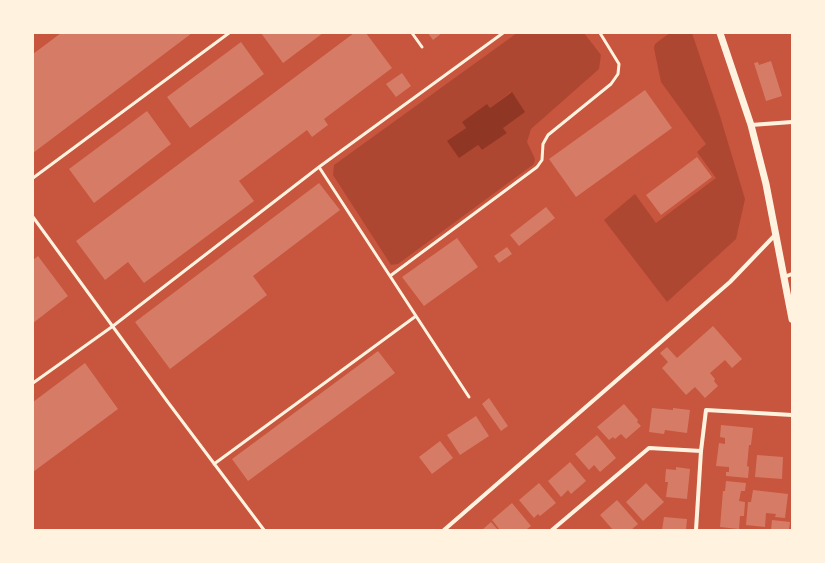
<!DOCTYPE html>
<html>
<head>
<meta charset="utf-8">
<style>
	body { margin:0 }
	#map { position:relative; width:825px; height:563px; overflow:hidden; background:#c8553d; font-family:Lato,sans-serif }
	canvas { display:block }
	.frame { position:absolute; inset:0; border:34px solid #fff3e0; pointer-events:none }
</style>
</head>
<body>
<div id="map">
<canvas width="825" height="563"></canvas>
<div class="frame"></div>
</div>
<script>
const ctx = document.querySelector('canvas').getContext('2d');
ctx.lineJoin = 'round';
function fillPath(path, color) {
  ctx.fillStyle = color;
  ctx.fill(path, 'evenodd');
}
function poly(rows) {
  const path = new Path2D();
  for (const r of rows) {
    path.moveTo(r[0], r[1]);
    for (let i = 2; i < r.length; i += 2) path.lineTo(r[i], r[i + 1]);
  }
  return path;
}
function trace(path, color, width, dash) {
  ctx.strokeStyle = color;
  ctx.lineWidth = width;
  ctx.lineCap = dash ? 'butt' : 'round';
  ctx.setLineDash(dash || []);
  ctx.stroke(path);
}
const green = poly([
	[517,33,584,33,601,55,599,69,531,129,527,142,535,159,534,164,398,264,391,265,333,175,334,165],
	[511,92,503,128,507,133,482,150,478,145,447,142,466,128,462,122,487,105,490,108],
	[670,33,692,33,720,116,745,199,736,239,667,302,604,220,635,194,656,223,716,178,697,152,706,144,661,82,654,48,655,44,660,40]
]);
const water = poly([
	[512,92,525,112,503,128,507,133,482,150,478,145,459,158,447,141,466,128,462,122,487,104,490,108]
]);
const building = poly([
	[61,33,192,33,33,153,33,54],
	[261,33,323,33,283,63],
	[354,33,366,33,392,68,324,119,328,125,312,137,307,130,239,181,254,201,144,283,128,262,105,280,76,241],
	[428,33,442,33,433,40],
	[241,42,264,74,190,128,167,97],
	[771,61,782,96,766,101,754,63,758,62,759,65],
	[402,73,411,86,396,97,386,84],
	[645,90,672,128,576,197,549,159],
	[147,111,171,144,94,203,69,169],
	[697,157,712,177,661,215,646,195],
	[319,183,340,210,253,276,267,295,170,369,135,322],
	[546,207,555,218,519,246,510,235],
	[457,238,478,267,424,306,402,277],
	[507,247,512,254,499,263,494,256],
	[38,256,68,296,33,323,33,260],
	[713,326,742,359,732,368,725,360,710,373,715,379,714,381,718,386,705,398,695,387,686,395,662,368,668,362,660,353,667,347,677,358],
	[378,351,395,373,248,481,232,459],
	[85,363,118,409,33,472,33,402],
	[489,398,508,426,501,431,482,404],
	[624,404,638,420,637,422,641,426,626,439,621,434,615,439,613,437,609,440,597,427],
	[652,408,673,410,673,408,690,410,687,433,665,430,664,434,649,432],
	[476,416,489,436,460,455,447,435],
	[721,425,753,428,751,445,749,445,747,466,749,467,748,478,726,476,726,472,729,472,729,467,716,466,719,443,725,444,725,438,720,437],
	[597,435,616,458,600,472,594,465,589,470,575,454],
	[440,441,453,458,432,474,419,457],
	[757,455,783,457,782,479,755,477],
	[570,462,586,481,571,494,568,490,561,497,548,481],
	[676,467,690,469,687,499,666,497,668,482,665,482,666,469,676,470],
	[726,481,746,483,745,491,741,491,739,501,745,502,744,516,740,516,739,529,720,527,723,491,725,491],
	[539,483,556,503,540,516,538,514,534,518,519,500],
	[646,483,664,502,643,521,626,502],
	[753,490,788,494,785,518,775,517,776,514,766,513,765,527,746,525,748,502,751,502],
	[617,500,638,524,631,530,613,530,600,515],
	[512,503,531,526,527,529,529,530,500,530,492,520],
	[664,517,687,519,686,530,662,530],
	[772,520,790,522,789,530,771,530],
	[491,522,498,530,482,530]
]);
const service = poly([
	[412,33,422,47],
	[33,178,229,33],
	[33,217,167,401,264,530],
	[390,276,537,167,542,160,543,144,548,135,611,84,618,74,619,64,600,33],
	[416,316,469,397],
	[33,383,113,326,319,167,503,33],
	[214,464,416,316,319,167]
]);
const minor = poly([
	[751,125,792,122],
	[784,277,792,274],
	[444,530,730,282,776,234],
	[552,530,649,448,701,451],
	[696,530,701,451,706,410,792,415]
]);
const tertiary = poly([
	[720,33,751,125,766,184,792,319]
]);
fillPath(green, '#ae4732');
fillPath(water, '#8f3625');
fillPath(building, '#d67c66');
trace(service, '#fff3e0', 3);
trace(minor, '#fff3e0', 4);
trace(tertiary, '#fff3e0', 7);
</script>
</body>
</html>
